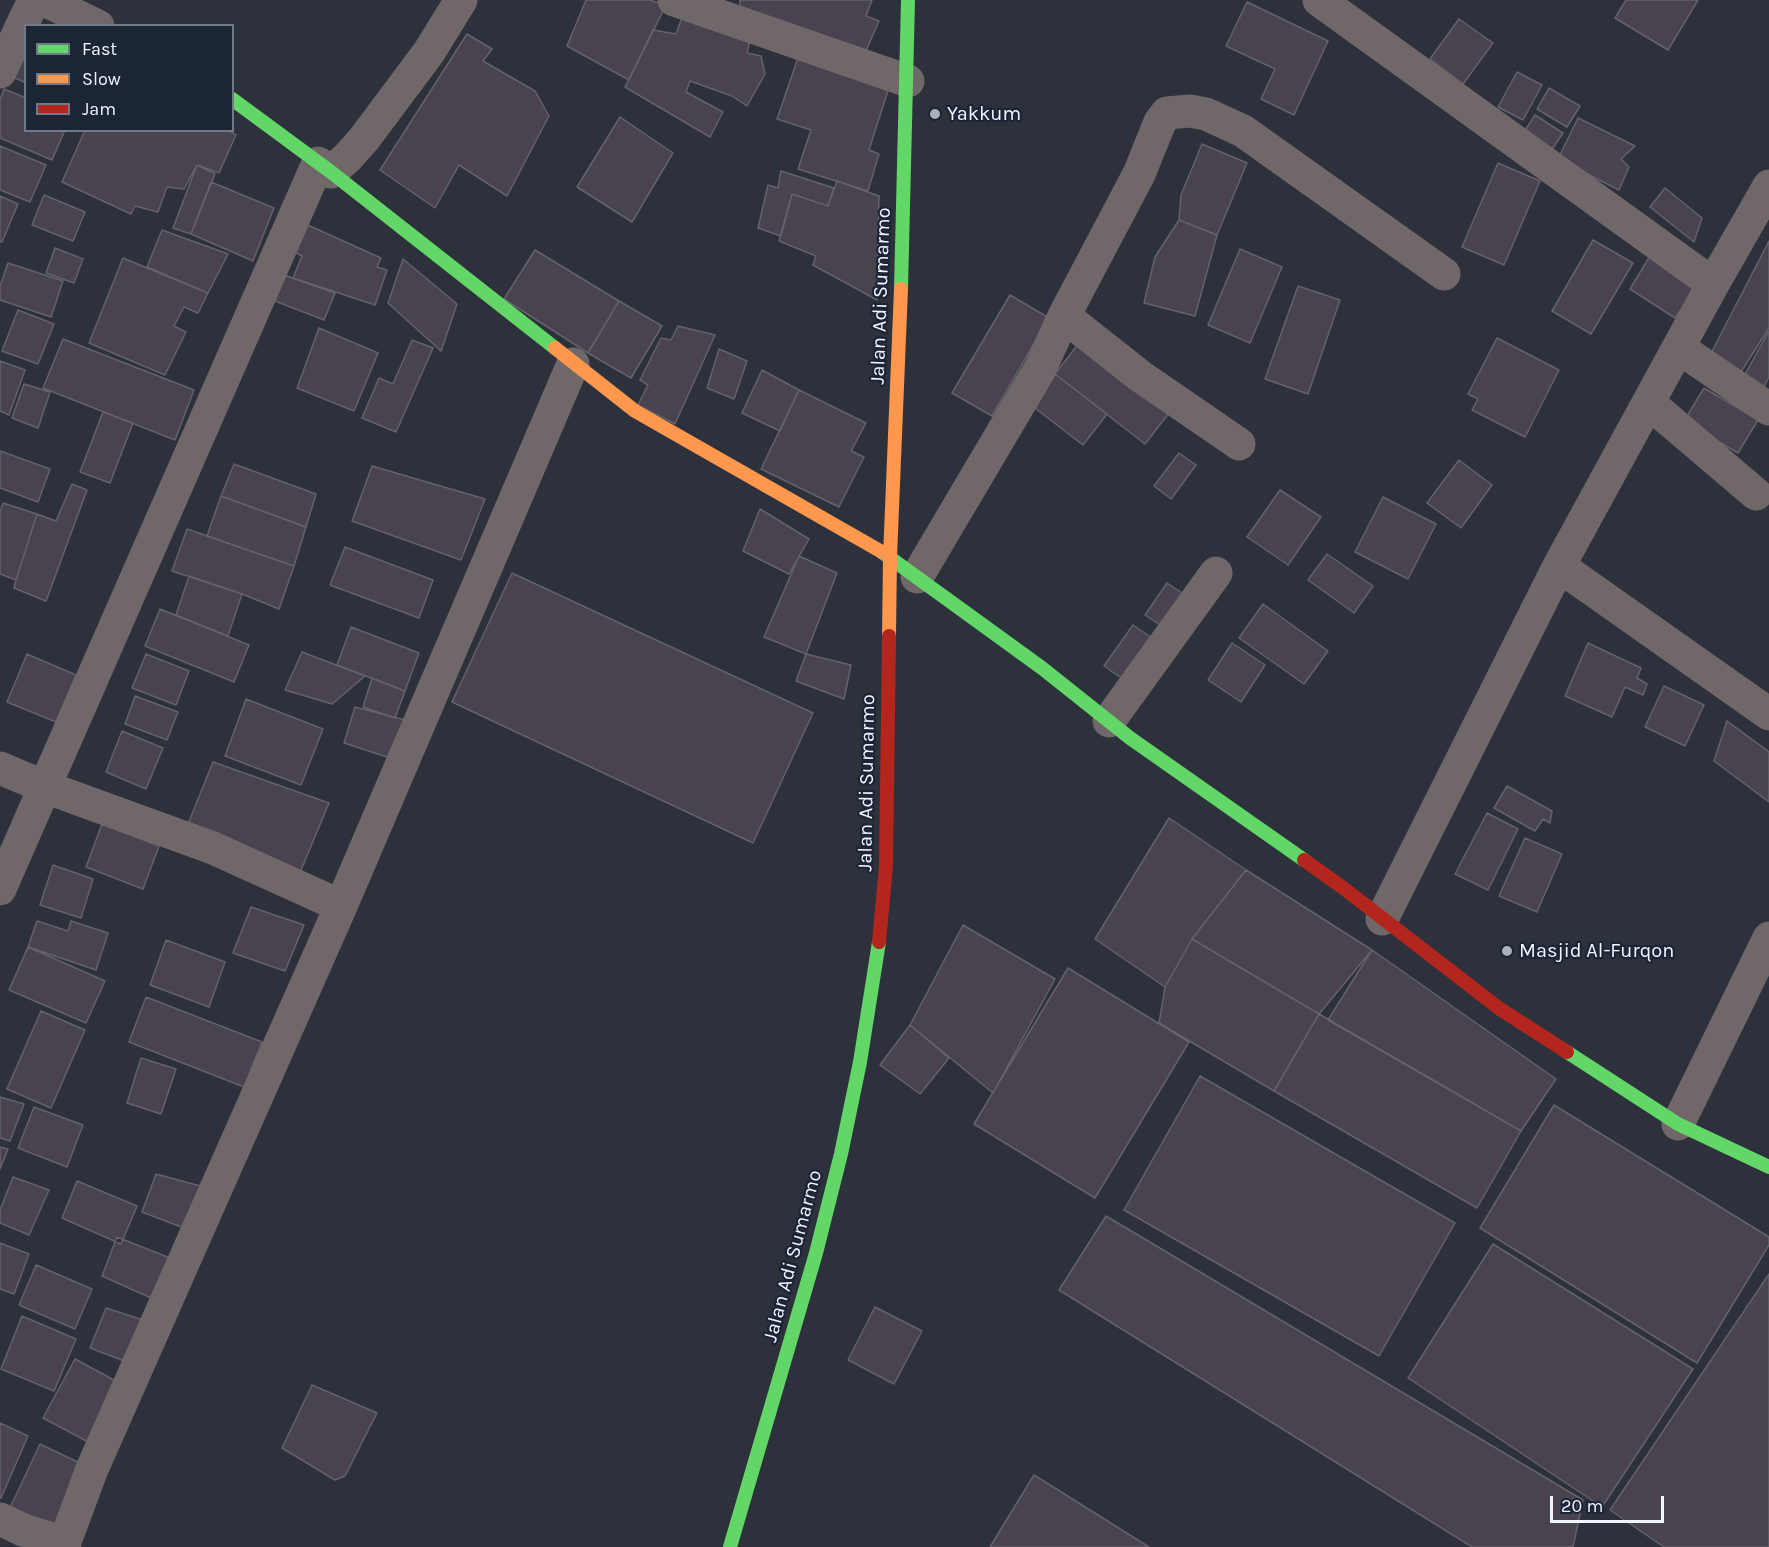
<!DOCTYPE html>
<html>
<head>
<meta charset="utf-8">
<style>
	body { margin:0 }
	#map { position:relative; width:1769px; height:1547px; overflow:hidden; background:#2c313b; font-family:Karla,sans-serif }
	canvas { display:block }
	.legend { position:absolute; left:24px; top:24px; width:210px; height:108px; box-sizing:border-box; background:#1c2536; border:2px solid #717886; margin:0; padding:8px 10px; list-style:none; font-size:18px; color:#f0f5ff }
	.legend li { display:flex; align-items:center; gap:12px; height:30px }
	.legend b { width:30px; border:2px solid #717886 }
	.scale { position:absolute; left:1550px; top:1496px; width:114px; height:27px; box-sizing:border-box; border:3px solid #f0f5ff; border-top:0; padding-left:8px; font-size:18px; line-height:21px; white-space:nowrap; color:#f0f5ff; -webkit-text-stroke:4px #1c2536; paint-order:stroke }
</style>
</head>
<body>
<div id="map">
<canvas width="1769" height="1547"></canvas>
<ul class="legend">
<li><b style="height:8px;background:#63d668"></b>Fast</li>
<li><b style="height:8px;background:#ff974d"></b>Slow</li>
<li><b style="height:8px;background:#b3261e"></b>Jam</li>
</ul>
<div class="scale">20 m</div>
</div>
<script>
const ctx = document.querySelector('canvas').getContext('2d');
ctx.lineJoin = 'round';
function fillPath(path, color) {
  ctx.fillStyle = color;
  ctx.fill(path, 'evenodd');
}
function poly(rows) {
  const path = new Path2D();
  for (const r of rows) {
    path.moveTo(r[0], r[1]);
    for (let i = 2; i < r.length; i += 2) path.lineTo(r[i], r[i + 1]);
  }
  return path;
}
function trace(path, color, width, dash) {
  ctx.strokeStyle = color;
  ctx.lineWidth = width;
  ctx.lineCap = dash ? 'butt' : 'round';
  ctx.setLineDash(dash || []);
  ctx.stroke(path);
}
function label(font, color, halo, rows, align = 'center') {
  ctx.font = font + ' Karla,sans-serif';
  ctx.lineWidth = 4.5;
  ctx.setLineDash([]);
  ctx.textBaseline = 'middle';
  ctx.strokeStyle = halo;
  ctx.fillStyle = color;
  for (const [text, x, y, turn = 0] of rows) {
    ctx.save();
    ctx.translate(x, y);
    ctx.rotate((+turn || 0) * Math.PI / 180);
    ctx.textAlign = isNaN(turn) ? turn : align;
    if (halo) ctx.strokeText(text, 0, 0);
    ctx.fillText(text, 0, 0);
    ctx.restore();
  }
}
const building = poly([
	[586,0,649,0,666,5,629,80,567,46,586,0],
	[740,0,872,0,866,16,879,21,862,60,739,15,740,0],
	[1626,0,1698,0,1668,50,1615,18,1626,0],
	[1247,2,1328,41,1294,115,1261,99,1275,69,1226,46,1247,2],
	[684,12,751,36,747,53,761,56,765,74,747,106,732,96,690,81,686,92,723,112,710,137,625,87,653,30,676,34,684,12],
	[1459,19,1493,43,1463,84,1430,59,1459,19],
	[467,34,492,49,483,61,535,91,549,116,507,196,459,165,435,208,380,170,467,34],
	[26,47,26,83,13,77,26,47],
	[800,52,891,81,869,150,879,154,868,191,798,169,811,130,777,119,800,52],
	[1517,72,1542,85,1523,120,1498,107,1517,72],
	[1549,88,1580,106,1567,127,1537,109,1549,88],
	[4,89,26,98,26,130,65,130,52,160,0,138,0,100,4,89],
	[1535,115,1563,133,1551,151,1523,134,1535,115],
	[620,117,673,153,632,222,577,187,620,117],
	[1578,118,1635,146,1621,159,1629,167,1619,190,1558,159,1578,118],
	[85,130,228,130,236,135,219,173,197,165,184,189,167,187,158,212,135,206,131,214,62,182,85,130],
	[1202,144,1247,163,1217,235,1179,220,1181,195,1202,144],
	[0,146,46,165,30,202,0,190,0,146],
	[1498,163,1540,181,1504,265,1462,247,1498,163],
	[197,165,215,174,191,234,173,228,197,165],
	[781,171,834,188,828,206,792,194,781,236,758,228,768,185,778,188,781,171],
	[837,181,879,196,877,300,813,265,816,256,779,241,792,194,828,206,837,181],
	[211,182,274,208,253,261,191,234,211,182],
	[1665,188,1702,218,1694,242,1650,207,1665,188],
	[44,195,85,212,73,241,32,225,44,195],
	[0,196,18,204,2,242,0,242,0,196],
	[1179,220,1217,235,1195,316,1144,303,1155,257,1179,220],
	[301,222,381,258,377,267,387,270,375,305,293,278,302,256,290,250,301,222],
	[162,230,228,254,208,293,147,267,162,230],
	[1593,240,1633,263,1591,334,1552,311,1593,240],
	[1769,241,1769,328,1737,378,1707,361,1769,241],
	[55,248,83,259,74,283,46,273,55,248],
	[1240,249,1282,267,1250,343,1208,325,1240,249],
	[535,250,619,301,588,353,504,299,535,250],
	[1653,251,1698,286,1675,318,1630,289,1653,251],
	[123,258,208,293,198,313,184,307,174,326,186,332,165,375,89,343,123,258],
	[403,259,457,304,441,351,388,303,403,259],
	[8,263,63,281,51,317,0,300,0,286,8,263],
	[284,275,335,293,324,320,275,301,284,275],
	[1298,286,1340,300,1308,394,1265,379,1298,286],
	[1010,295,1049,318,992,416,952,393,1010,295],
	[619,301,662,326,631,378,588,353,619,301],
	[18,310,54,324,38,364,2,351,18,310],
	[678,326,715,335,675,424,638,405,648,385,640,380,661,338,671,340,678,326],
	[319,328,378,353,354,411,297,388,319,328],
	[1769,331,1769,377,1759,396,1739,385,1769,331],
	[1497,338,1559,370,1525,437,1472,410,1478,399,1468,394,1497,338],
	[63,339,194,390,175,440,43,388,63,339],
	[412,340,433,348,396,432,362,418,379,378,393,384,412,340],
	[1079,343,1169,413,1145,444,1055,374,1079,343],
	[719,349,747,361,734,399,707,388,719,349],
	[0,361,25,370,9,415,0,411,0,361],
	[762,370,799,390,780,431,742,413,762,370],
	[1055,374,1107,414,1083,445,1031,405,1055,374],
	[24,384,50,392,38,428,12,418,24,384],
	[1704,388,1758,420,1738,453,1684,421,1704,388],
	[799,390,866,423,851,451,864,457,839,507,761,469,799,390],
	[103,412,133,423,110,483,80,472,103,412],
	[0,451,50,469,38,502,0,488,0,451],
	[1179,453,1196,465,1171,499,1154,486,1179,453],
	[1459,460,1492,485,1461,528,1427,503,1459,460],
	[234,464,316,494,306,527,221,496,234,464],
	[372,466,485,499,461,560,352,521,372,466],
	[72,484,87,490,46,601,14,588,16,580,37,514,56,521,72,484],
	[1280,490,1321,517,1288,565,1247,537,1280,490],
	[221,496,306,527,294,566,207,536,221,496],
	[1383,497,1436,524,1408,579,1355,552,1383,497],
	[3,503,37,514,16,580,0,574,0,512,3,503],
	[760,509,809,539,789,574,743,551,760,509],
	[187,529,294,566,279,609,242,594,172,571,187,529],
	[345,547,433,580,419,618,330,585,345,547],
	[1327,554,1373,586,1354,613,1308,580,1327,554],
	[799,556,837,573,806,654,764,637,799,556],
	[512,573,813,713,753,843,452,702,512,573],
	[189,576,242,594,228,636,176,615,189,576],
	[1167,583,1185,595,1163,627,1145,615,1167,583],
	[1263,604,1328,651,1304,684,1239,638,1263,604],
	[160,609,249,645,234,682,145,646,160,609],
	[1133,625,1155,640,1127,682,1104,666,1133,625],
	[351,627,419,653,405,691,337,665,351,627],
	[1232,643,1265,665,1241,702,1208,680,1232,643],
	[1588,643,1641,668,1637,678,1647,684,1643,695,1625,687,1612,717,1565,696,1588,643],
	[302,652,365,676,332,704,285,690,302,652],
	[27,654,76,675,56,722,7,702,27,654],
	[146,654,189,671,176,705,132,688,146,654],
	[806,654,851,665,844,699,796,681,806,654],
	[372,678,405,691,395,718,363,707,372,678],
	[1664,686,1704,705,1685,746,1645,727,1664,686],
	[135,696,178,712,167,740,125,724,135,696],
	[246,699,323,729,301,785,225,756,246,699],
	[355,707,405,720,390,758,344,743,355,707],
	[1727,721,1769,752,1769,802,1714,761,1727,721],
	[122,731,163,748,146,789,106,772,122,731],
	[213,762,329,803,299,875,186,829,213,762],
	[1507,786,1552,811,1550,823,1543,819,1535,831,1494,808,1507,786],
	[1487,813,1518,829,1488,890,1455,874,1487,813],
	[1169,818,1246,870,1192,939,1165,987,1095,939,1169,818],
	[102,824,159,846,143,889,86,867,102,824],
	[1525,838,1562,854,1537,912,1499,896,1525,838],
	[53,865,93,879,81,918,40,905,53,865],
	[1246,870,1372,950,1319,1014,1192,939,1246,870],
	[251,907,304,925,285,971,233,953,251,907],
	[37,921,68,931,71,921,108,933,96,970,28,947,37,921],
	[963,925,1055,979,993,1093,910,1025,963,925],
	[1192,939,1319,1014,1274,1091,1159,1023,1165,987,1192,939],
	[166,940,225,962,209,1007,150,985,166,940],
	[28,947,105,981,86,1023,9,990,28,947],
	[1372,950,1556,1079,1521,1131,1328,1020,1372,950],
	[1068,968,1189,1042,1095,1198,974,1124,1068,968],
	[146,997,262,1042,244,1087,129,1042,146,997],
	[41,1011,85,1030,51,1108,7,1089,41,1011],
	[1319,1014,1521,1131,1477,1208,1274,1091,1319,1014],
	[910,1025,949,1058,920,1094,880,1065,910,1025],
	[141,1058,176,1069,161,1114,127,1103,141,1058],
	[1200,1076,1455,1223,1379,1356,1124,1210,1200,1076],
	[0,1097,24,1104,10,1141,0,1138,0,1097],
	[1554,1105,1769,1237,1769,1245,1697,1363,1480,1228,1554,1105],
	[34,1107,83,1125,67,1167,18,1148,34,1107],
	[0,1147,8,1149,0,1169,0,1147],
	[156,1174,204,1187,184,1228,142,1212,156,1174],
	[13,1177,49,1190,29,1235,0,1223,0,1210,13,1177],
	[77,1181,137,1206,121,1244,62,1218,77,1181],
	[1106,1216,1583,1500,1573,1547,1472,1547,1059,1290,1106,1216],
	[117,1237,170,1258,151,1298,102,1276,117,1237],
	[0,1243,29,1254,14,1294,0,1289,0,1243],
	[1493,1244,1693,1369,1602,1507,1408,1378,1493,1244],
	[36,1265,92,1289,75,1329,19,1305,36,1265],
	[1769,1274,1769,1547,1664,1547,1610,1510,1769,1274],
	[875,1307,922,1331,894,1384,848,1360,875,1307],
	[106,1308,146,1321,127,1362,90,1348,106,1308],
	[22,1316,76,1339,54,1391,1,1369,22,1316],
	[75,1359,125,1386,96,1446,43,1418,75,1359],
	[312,1385,377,1413,345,1476,335,1480,282,1448,312,1385],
	[0,1423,28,1436,1,1498,0,1497,0,1423],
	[40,1444,90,1468,59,1537,8,1512,40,1444],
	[1034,1475,1149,1547,990,1547,1034,1475]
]);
const street = poly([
	[44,0,98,26],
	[674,0,908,81],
	[1319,0,1713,284],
	[0,72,34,0],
	[331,172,347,158,364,139,429,52,461,0],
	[1064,316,1140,376,1239,444],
	[1679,348,1769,409],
	[1649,403,1756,494],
	[1559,566,1769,714],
	[917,577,1040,369,1064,316,1139,174,1160,122,1167,113,1190,111,1206,114,1243,131,1444,274],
	[1109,721,1216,573],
	[0,768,45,787,213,848,341,906],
	[0,889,318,163],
	[1382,919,1559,566,1713,284,1769,186],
	[1678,1124,1769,938],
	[0,1519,23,1530,65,1543],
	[63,1547,92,1469,341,906,573,364]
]);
const fast = poly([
	[232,99,331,172,555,348],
	[901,289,908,0],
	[882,552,1042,668,1130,738,1304,860],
	[1567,1052,1678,1124,1769,1167],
	[730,1547,816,1253,841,1154,860,1062,879,942]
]);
const slow = poly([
	[555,348,635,411,882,552],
	[889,636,890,557,901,289]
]);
const jam = poly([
	[1304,860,1342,887,1500,1009,1567,1052],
	[879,942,886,866,889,636]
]);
const markers = [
	[935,114,6,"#abb0ba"],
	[1507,951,6,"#abb0ba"]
];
const poiNames = [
	["Yakkum",947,114],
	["Masjid Al-Furqon",1519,951]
];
const streetNames = [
	["Jalan Adi Sumarmo",881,296,-88],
	["Jalan Adi Sumarmo",867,783,-89],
	["Jalan Adi Sumarmo",793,1256,-75]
];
fillPath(building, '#48434f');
trace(building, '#64626b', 1.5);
trace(street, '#706868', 33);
trace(fast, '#63d668', 14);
trace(slow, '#ff974d', 14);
trace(jam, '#b3261e', 14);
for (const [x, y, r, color] of markers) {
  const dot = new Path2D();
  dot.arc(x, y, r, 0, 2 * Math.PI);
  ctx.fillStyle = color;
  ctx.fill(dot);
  trace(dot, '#1c2536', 2);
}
label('20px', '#f0f5ff', '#1c2536', poiNames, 'left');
label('20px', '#f0f5ff', '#1c2536', streetNames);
</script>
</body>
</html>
